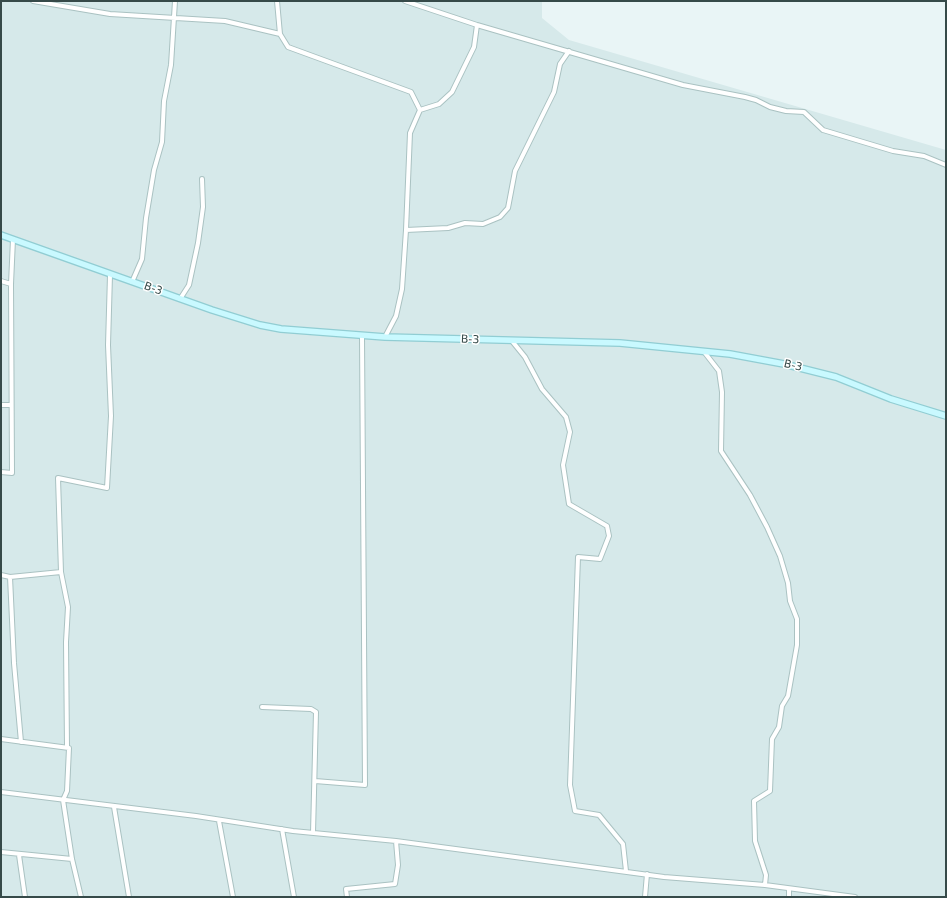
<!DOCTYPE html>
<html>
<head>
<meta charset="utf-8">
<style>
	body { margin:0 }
	#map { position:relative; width:947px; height:898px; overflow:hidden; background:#e9f5f6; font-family:"DejaVu Sans",sans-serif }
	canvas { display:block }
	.frame { position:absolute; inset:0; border:2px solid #364a49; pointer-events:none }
</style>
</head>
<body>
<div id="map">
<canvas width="947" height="898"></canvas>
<div class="frame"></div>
</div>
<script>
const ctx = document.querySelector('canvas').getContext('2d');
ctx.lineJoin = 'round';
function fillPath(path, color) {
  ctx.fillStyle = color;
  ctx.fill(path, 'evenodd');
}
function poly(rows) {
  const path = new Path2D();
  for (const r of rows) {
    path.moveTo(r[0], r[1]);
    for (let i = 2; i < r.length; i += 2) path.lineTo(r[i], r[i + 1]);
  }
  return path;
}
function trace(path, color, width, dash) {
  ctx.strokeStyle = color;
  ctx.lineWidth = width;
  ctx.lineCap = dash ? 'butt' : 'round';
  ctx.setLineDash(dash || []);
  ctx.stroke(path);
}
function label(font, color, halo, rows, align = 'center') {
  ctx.font = font + ' "DejaVu Sans",sans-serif';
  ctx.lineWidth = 3;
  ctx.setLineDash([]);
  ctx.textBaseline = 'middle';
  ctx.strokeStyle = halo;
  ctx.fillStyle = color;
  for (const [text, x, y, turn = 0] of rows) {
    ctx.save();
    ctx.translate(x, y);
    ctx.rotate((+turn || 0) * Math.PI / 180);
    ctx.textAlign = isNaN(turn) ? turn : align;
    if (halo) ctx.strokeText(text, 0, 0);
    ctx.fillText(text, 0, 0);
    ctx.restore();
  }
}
const residential = poly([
	[1,1,542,1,542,18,569,40,946,150,946,897,1,897]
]);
const minor = poly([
	[33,1,110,14,225,21,280,34],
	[277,1,280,34,288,47,411,92,420,110,410,133,406,230],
	[405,1,477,25,683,85,745,97,756,100,770,107,786,111,804,112,823,130,893,151,924,156,946,165],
	[420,110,439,104,452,92,474,47,477,25],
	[1,281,11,284],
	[132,282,142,259,146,218,154,170,162,142,164,101,171,65,175,1],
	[180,299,189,285,198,243,203,207,202,179],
	[385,337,396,316,402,289,406,230,448,228,465,223,483,224,500,217,508,208,515,171,554,92,560,64,569,51],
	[512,341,525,357,542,389,566,417,570,432,563,465,569,504,607,526,609,536,600,559,578,557,570,785,575,811,599,815,623,844,626,871],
	[705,353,719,371,722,392,721,451,750,495,767,527,780,556,788,583,790,601,797,619,797,645,788,696,782,706,779,727,772,739,770,791,754,801,755,841,766,875,765,885],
	[1,405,11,405],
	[1,472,12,473,11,284,13,239],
	[61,572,68,607,66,642,67,747],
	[1,575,10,577,61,572,58,478,107,488,111,416,108,345,110,275],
	[10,577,14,663,21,742],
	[262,707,311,709,316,712,313,833],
	[1,739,69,748,67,791,63,800,72,859,81,897],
	[315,781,365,785,362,336],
	[1,792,196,816,293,831,396,841,664,877,765,885,855,897],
	[114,807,129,897],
	[219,821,233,897],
	[282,829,294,897],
	[1,852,72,859],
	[19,855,25,897],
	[347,897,346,889,395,884,398,865,396,841],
	[645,897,647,874],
	[789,897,789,889]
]);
const secondary = poly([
	[1,235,212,310,260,325,281,329,385,337,620,343,730,354,784,364,836,377,891,399,946,416]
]);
const streetNames = [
	["B-3",153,289,19],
	["B-3",470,340,2],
	["B-3",793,366,13]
];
fillPath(residential, '#d6e9ea');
trace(minor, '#aac2c2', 6);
trace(secondary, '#91cdd3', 8);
trace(minor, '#fff', 4);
trace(secondary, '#c9f9ff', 5.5);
label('11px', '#364a49', '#fff', streetNames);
</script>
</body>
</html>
